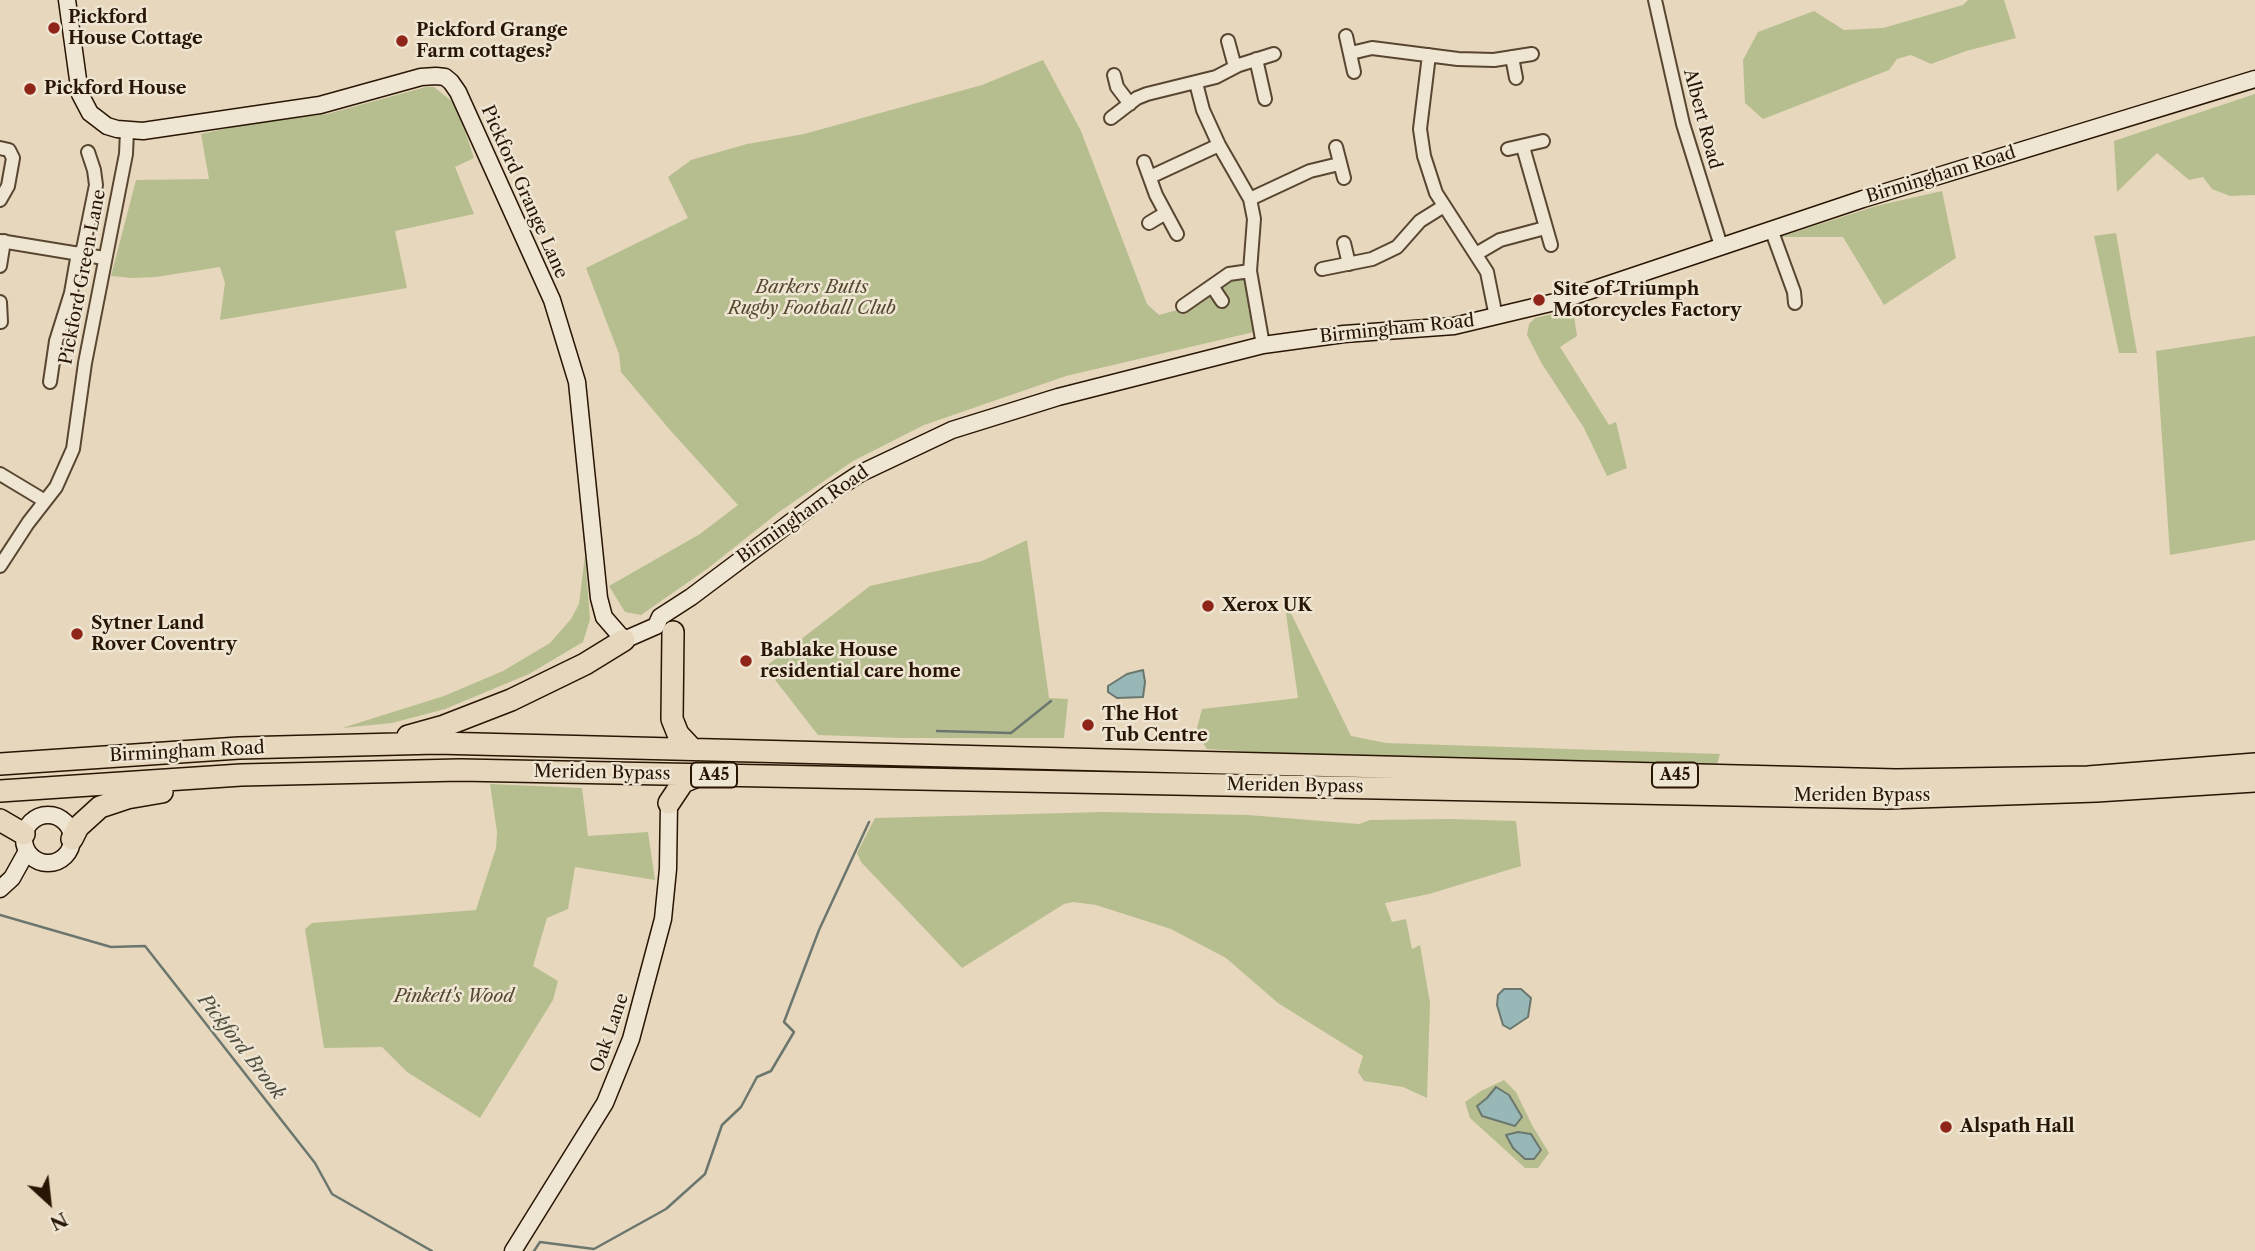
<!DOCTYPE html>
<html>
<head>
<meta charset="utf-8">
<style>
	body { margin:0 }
	#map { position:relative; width:2255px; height:1251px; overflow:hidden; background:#e7d7bc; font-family:"Libre Caslon Text",serif }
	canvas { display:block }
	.north { position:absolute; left:14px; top:1167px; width:70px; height:70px; -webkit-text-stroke:5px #efe5d3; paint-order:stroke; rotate:153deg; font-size:19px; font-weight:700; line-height:28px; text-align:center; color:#281503 }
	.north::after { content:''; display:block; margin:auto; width:24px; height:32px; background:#281503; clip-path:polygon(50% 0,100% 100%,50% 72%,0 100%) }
</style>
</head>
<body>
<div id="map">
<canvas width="2255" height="1251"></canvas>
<div class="north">N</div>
</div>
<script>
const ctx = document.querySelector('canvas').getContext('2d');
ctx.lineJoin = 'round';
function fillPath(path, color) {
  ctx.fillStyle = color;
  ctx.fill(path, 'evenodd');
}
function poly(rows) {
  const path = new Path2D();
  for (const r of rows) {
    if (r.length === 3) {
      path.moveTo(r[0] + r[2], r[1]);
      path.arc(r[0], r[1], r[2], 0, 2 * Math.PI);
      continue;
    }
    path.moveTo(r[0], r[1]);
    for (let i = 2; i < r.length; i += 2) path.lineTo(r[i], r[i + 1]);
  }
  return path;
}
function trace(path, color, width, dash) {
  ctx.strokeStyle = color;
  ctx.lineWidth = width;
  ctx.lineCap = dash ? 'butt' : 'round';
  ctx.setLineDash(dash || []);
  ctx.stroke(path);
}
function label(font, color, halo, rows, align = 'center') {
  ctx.font = font + ' "Libre Caslon Text",serif';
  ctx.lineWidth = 5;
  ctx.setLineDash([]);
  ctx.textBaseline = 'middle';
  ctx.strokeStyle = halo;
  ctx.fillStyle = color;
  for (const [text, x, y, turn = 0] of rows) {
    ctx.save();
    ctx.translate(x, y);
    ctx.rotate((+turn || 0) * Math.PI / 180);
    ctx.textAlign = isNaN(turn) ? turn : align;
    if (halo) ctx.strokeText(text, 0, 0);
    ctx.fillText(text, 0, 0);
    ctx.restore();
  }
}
const green = poly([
	[1968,0,2004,0,2016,38,1966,51,1931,64,1911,55,1897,59,1889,70,1763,119,1745,103,1743,60,1758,32,1814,11,1844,30,1883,28,1963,5],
	[1043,60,1081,131,1147,304,1159,315,1192,306,1225,284,1244,277,1254,332,1066,376,924,425,853,461,779,512,707,569,641,615,625,612,609,586,700,534,738,505,670,430,621,372,619,354,586,268,688,218,668,177,691,160,747,144,804,134,982,85],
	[426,87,434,87,454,103,464,128,474,158,455,167,474,214,395,231,407,288,220,320,225,283,220,267,156,277,132,278,111,276,136,180,209,179,201,134,247,124,327,114],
	[2255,94,2255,195,2230,196,2212,189,2203,177,2189,180,2157,153,2117,192,2114,141],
	[1942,191,1956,258,1884,305,1843,237,1780,237,1876,206],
	[2116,233,2137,353,2119,353,2094,236],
	[1573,309,1577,336,1560,347,1609,425,1616,422,1627,468,1607,476,1584,428,1542,364,1527,335,1529,324,1535,318],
	[2255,336,2255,540,2170,555,2156,351],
	[1027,540,1049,698,1068,699,1064,738,903,738,818,735,765,667,870,586,982,561],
	[585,555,590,619,583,642,529,674,445,709,392,723,342,728,444,696,503,671,550,643,571,619,579,604],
	[1284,599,1351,736,1386,743,1720,754,1717,764,1491,763,1317,756,1207,749,1202,742,1197,728,1202,709,1298,698],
	[490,784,582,788,588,836,648,832,655,880,575,867,568,909,547,918,533,966,558,981,553,1000,480,1118,407,1072,382,1047,324,1048,305,929,312,923,476,910,496,848,497,832],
	[1103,812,1248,815,1359,824,1370,820,1451,819,1516,821,1521,866,1429,894,1385,903,1392,922,1406,919,1412,949,1420,945,1430,1003,1427,1098,1403,1087,1364,1081,1358,1072,1363,1056,1278,1003,1226,958,1171,929,1096,905,1073,902,1064,904,962,968,861,862,857,853,875,818],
	[1504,1080,1516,1092,1532,1125,1549,1153,1538,1168,1525,1168,1470,1118,1465,1102,1481,1091]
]);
const water = poly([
	[1143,670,1145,682,1143,697,1117,698,1108,692,1108,686,1127,674,1143,670],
	[1504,989,1521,989,1531,998,1528,1017,1510,1029,1503,1025,1497,1005,1498,995,1504,989],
	[1496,1087,1509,1095,1522,1117,1515,1126,1482,1116,1477,1106,1487,1098,1496,1087],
	[1518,1132,1531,1134,1541,1150,1534,1159,1525,1159,1513,1148,1506,1135,1518,1132]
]);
const stream = poly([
	[937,731,1011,733,1051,701],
	[0,915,111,947,145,946,315,1163,332,1194,432,1251],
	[534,1251,540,1242,594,1249,666,1209,705,1174,722,1125,741,1107,757,1077,771,1071,794,1032,784,1022,819,930,869,822]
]);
const street = poly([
	[1655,0,1683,124,1721,246],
	[1346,36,1354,72],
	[1228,41,1235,67],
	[1351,53,1372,48,1458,59,1494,60,1532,54],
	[1429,55,1420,129,1424,156,1436,193,1487,272,1496,317],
	[1512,57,1516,78],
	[1256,59,1265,99],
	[1114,75,1117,87,1130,104],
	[1196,83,1203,110,1219,145,1250,199,1254,219,1250,271,1263,345],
	[1111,118,1137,98,1147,94,1216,77,1239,65,1274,54],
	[1336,147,1344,178],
	[1523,147,1551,245],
	[0,148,9,150,13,158,8,186,0,200],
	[1508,149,1543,141],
	[1144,162,1156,195,1177,234],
	[1150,177,1219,145],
	[1250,199,1310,171,1339,164],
	[1149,223,1164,214],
	[1771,229,1794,292,1795,303],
	[0,241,104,258],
	[1344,243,1349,264],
	[82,254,96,185,94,170,88,152],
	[1476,254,1500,240,1545,228],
	[0,266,4,241],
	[1322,269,1372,259,1397,247,1420,221,1444,206],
	[1212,286,1222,301],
	[0,302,1,322],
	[1183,306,1229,274,1250,271],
	[50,382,56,341,71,293,78,253],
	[0,474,45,501],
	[0,566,28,523,56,487,73,449,85,363,126,154,127,131]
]);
const secondary = poly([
	[67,0,80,94,90,113,107,126,117,129,143,131,320,105,421,77,436,76,445,77,451,82,458,92,552,300,577,382,599,598,604,617,624,640,656,626],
	[656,626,660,617,691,597,827,495,859,474,952,430,1058,397,1263,345,1344,334,1454,326,1559,301,1863,199,2255,79],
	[48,839,24],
	[0,889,12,878,27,851],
	[513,1251,605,1103,631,1039,663,919,668,869,669,803]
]);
const highway = poly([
	[673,632,672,719,678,734,692,749],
	[408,736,444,726,511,700,585,664,624,640],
	[0,764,239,748,437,743,1896,780,2088,777,2255,764],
	[0,791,241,775,460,770,1888,798,2096,791,2255,781],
	[669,803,683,782,700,775],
	[0,820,24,834],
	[72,839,78,827,100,807,127,798,162,792]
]);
const markers = [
	[54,28,7,"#8f2418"],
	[402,41,7,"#8f2418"],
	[30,89,7,"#8f2418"],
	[1539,300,7,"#8f2418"],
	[1208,606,7,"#8f2418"],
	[77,634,7,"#8f2418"],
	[746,661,7,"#8f2418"],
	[1088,725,7,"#8f2418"],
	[1946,1127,7,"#8f2418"]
];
const shields = [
	[714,775,46],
	[1675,775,46]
];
const shieldNames = [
	["A45",714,775],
	["A45",1675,775]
];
const poiNames = [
	["Pickford",68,18],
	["House Cottage",68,39],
	["Pickford Grange",416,31],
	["Farm cottages?",416,52],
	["Pickford House",44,89],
	["Site of Triumph",1553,290],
	["Motorcycles Factory",1553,311],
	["Xerox UK",1222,606],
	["Sytner Land",91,624],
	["Rover Coventry",91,645],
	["Bablake House",760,651],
	["residential care home",760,672],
	["The Hot",1102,715],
	["Tub Centre",1102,736],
	["Alspath Hall",1960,1127]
];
const streetNames = [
	["Albert Road",1702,119,75],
	["Birmingham Road",1941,175,-17],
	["Pickford Grange Lane",524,192,66],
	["Pickford Green Lane",83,277,-79],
	["Birmingham Road",1397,329,-6],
	["Birmingham Road",803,515,-35],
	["Birmingham Road",187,752,-3],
	["Meriden Bypass",602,773,1],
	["Meriden Bypass",1295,786,1],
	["Meriden Bypass",1862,796],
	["Oak Lane",610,1033,-71]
];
const parkNames = [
	["Barkers Butts",812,288],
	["Rugby Football Club",812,309],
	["Pinkett's Wood",454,997]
];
const waterNames = [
	["Pickford Brook",241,1047,52]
];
fillPath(green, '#b6be90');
fillPath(water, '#97b8b6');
trace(water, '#6b776e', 2);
trace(stream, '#6b776e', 2.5);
trace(street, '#584631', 16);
trace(secondary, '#281503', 19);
trace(highway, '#281503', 24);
trace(street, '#efe5d3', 12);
trace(secondary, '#efe5d3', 16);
trace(highway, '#e7d7bc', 21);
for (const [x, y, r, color] of markers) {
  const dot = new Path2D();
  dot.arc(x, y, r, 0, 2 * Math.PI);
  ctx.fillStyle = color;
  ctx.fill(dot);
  trace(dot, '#efe5d3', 2.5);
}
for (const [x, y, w] of shields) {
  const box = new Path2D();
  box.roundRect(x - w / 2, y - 12.5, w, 25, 5);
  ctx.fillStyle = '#efe5d3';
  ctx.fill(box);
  trace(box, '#281503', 2);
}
label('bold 16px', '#281503', null, shieldNames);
label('bold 18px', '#281503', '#efe5d3', poiNames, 'left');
label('18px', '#281503', '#efe5d3', streetNames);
label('italic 18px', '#53482d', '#efe5d3', parkNames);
label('italic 19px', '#4f4e42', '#efe5d3', waterNames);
</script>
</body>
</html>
